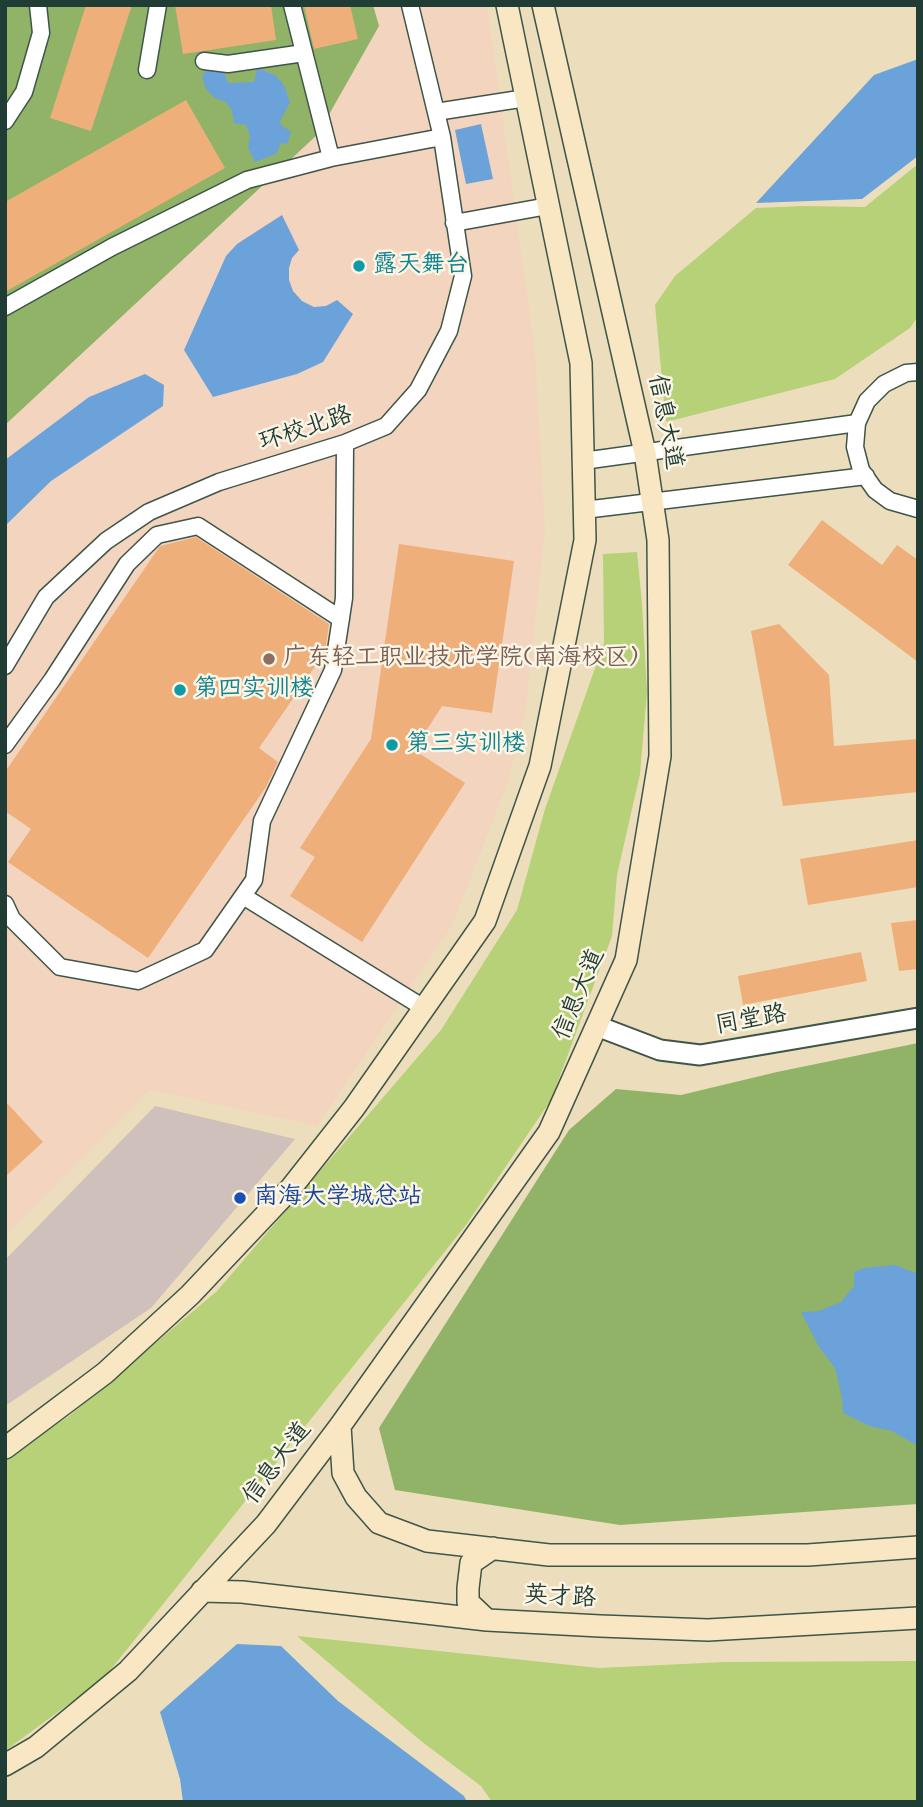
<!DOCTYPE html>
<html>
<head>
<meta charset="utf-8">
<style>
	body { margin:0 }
	#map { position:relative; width:923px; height:1807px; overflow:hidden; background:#ecdebc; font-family:Mynerve,sans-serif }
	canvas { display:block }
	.frame { position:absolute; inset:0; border:7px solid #1f3d34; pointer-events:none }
</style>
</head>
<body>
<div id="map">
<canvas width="923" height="1807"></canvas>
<div class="frame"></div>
</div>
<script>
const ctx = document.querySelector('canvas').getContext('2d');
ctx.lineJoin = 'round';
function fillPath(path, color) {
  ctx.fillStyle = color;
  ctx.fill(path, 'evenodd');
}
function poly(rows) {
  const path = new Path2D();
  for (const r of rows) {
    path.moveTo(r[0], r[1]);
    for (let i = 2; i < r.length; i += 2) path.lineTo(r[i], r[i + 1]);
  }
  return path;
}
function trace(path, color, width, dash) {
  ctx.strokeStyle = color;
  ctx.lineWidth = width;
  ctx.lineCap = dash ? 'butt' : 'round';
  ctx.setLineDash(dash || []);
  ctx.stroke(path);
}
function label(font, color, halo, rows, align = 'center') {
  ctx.font = font + ' Mynerve,"LXGW WenKai TC",sans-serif';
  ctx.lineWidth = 5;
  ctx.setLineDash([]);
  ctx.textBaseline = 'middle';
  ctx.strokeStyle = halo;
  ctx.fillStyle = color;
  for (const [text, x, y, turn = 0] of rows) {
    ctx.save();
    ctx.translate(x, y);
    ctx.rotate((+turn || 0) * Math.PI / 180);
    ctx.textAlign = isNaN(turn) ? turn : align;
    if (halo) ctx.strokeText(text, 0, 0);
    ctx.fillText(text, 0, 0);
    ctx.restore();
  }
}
const built = poly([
	[5,5,487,5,535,351,545,529,526,708,507,785,452,926,317,1126,150,1090,5,1237]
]);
const industrial = poly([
	[155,1106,295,1139,151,1308,5,1406,5,1260]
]);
const green = poly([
	[918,164,918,316,910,328,835,379,666,422,655,305,675,276,756,208,803,206,865,207],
	[637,552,642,603,647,692,640,774,617,875,612,936,551,1100,466,1225,104,1678,5,1751,5,1457,69,1416,217,1291,441,1030,517,910,545,809,604,643,603,554],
	[297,1636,599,1668,725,1662,918,1661,918,1802,492,1802,481,1786,421,1741]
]);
const forest = poly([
	[5,5,373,5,379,26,318,134,5,425],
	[918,1043,918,1504,620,1525,395,1490,379,1428,569,1130,616,1089,681,1095,777,1072]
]);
const water = poly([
	[918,59,918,156,862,199,756,203,874,75],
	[213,67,224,72,228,83,254,82,257,68,275,75,284,85,290,102,279,123,291,132,287,144,281,143,276,154,255,162,248,148,250,136,246,125,234,123,232,111,227,103,215,98,206,89,202,77,206,70],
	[481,124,493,179,466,184,455,130],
	[282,215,299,250,292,258,289,268,289,280,293,291,302,301,314,307,326,306,337,300,353,314,323,362,297,374,213,397,184,350,226,256,237,244],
	[145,374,164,385,163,406,51,481,5,526,5,460,89,397],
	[895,1265,918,1274,918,1446,892,1431,869,1426,843,1413,842,1398,835,1368,819,1347,801,1312,819,1311,841,1302,854,1286,854,1272,864,1268],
	[237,1644,281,1646,338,1701,464,1796,467,1802,183,1802,180,1779,160,1712]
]);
const building = poly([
	[86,5,132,5,91,131,50,118],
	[175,5,271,5,276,40,183,54],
	[304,5,350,5,358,39,314,49],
	[186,100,225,168,5,292,5,202],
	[822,520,882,565,897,545,918,560,918,662,788,565],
	[196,537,329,624,325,652,259,748,278,762,266,787,148,958,8,862,31,829,5,811,5,772,160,546],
	[399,544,514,561,492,713,442,706,414,750,465,783,362,942,290,896,315,857,300,848,371,739],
	[779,624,829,675,834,746,918,739,918,792,783,806,751,631],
	[918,840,918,887,808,905,800,859],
	[918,920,918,969,899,971,891,923],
	[861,952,867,981,743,1005,738,976],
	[5,1101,43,1142,5,1177]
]);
const minor = poly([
	[292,5,331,158],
	[204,61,228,64,304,53],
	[147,70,158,5],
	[436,112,526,98],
	[5,121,24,92,41,33,38,5],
	[454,223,548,206],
	[5,307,112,247,247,180,331,158,442,137],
	[918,372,906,373,884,384,867,401,857,423,855,447,861,470,875,490,890,501,918,509],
	[583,461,857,423],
	[584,510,866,476],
	[5,666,46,597,106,541,149,512,219,482,345,443,386,426,418,390,449,331,463,276,442,137,410,5],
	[5,745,52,680,127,564,157,535,198,526,341,619],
	[243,896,424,1008],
	[5,904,12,919,60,967,138,981,205,950,254,880,262,821,333,670,344,598,345,443]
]);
const tertiary = poly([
	[597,1026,660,1050,700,1055,918,1018]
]);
const secondary = poly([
	[340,1426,343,1473,356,1497,379,1523,427,1541,549,1555,808,1555,918,1547],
	[5,1448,105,1373,190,1295,291,1188,354,1108,485,921,540,766,585,540,581,363,507,5],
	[202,1591,242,1592,487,1620,600,1626,708,1630,918,1618],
	[487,1620,468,1602,468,1588,471,1563,493,1548],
	[5,1765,36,1747,128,1671,266,1524,340,1426,549,1132,626,960,660,756,658,540,645,453,543,5]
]);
const markers = [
	[359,266,7,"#0f9aa8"],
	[269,659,7,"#8d6e63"],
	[180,690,7,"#0f9aa8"],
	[392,745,7,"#0f9aa8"],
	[240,1198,7,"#1a4fb4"]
];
const cultureNames = [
	["露天舞台",373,266],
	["第四实训楼",194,690],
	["第三实训楼",406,745]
];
const streetNames = [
	["信息大道",664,422,79],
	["环校北路",306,430,-18],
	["信息大道",580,995,-67],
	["同堂路",751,1021,-10],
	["信息大道",278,1464,-53],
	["英才路",560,1598,3]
];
const educationNames = [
	["广东轻工职业技术学院(南海校区)",283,659]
];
const transitNames = [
	["南海大学城总站",254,1198]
];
fillPath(built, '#f3d4bf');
fillPath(industrial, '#cfc0bb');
fillPath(green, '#b6d177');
fillPath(forest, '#90b368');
fillPath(water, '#6ca2da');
fillPath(building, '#eeaf7b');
trace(minor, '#3e5548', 19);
trace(tertiary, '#3e5548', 23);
trace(secondary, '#3e5548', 24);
trace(minor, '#fff', 16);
trace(tertiary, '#fff', 19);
trace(secondary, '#f9e7c3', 21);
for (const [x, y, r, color] of markers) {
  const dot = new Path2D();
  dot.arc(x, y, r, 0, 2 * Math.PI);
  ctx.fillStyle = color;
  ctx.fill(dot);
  trace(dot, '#fcf5e5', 2.5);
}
label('24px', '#0d838f', '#fcf5e5', cultureNames, 'left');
label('24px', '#1f3d34', '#fcf5e5', streetNames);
label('24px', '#785e54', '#fcf5e5', educationNames, 'left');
label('24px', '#164399', '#fcf5e5', transitNames, 'left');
</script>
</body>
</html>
